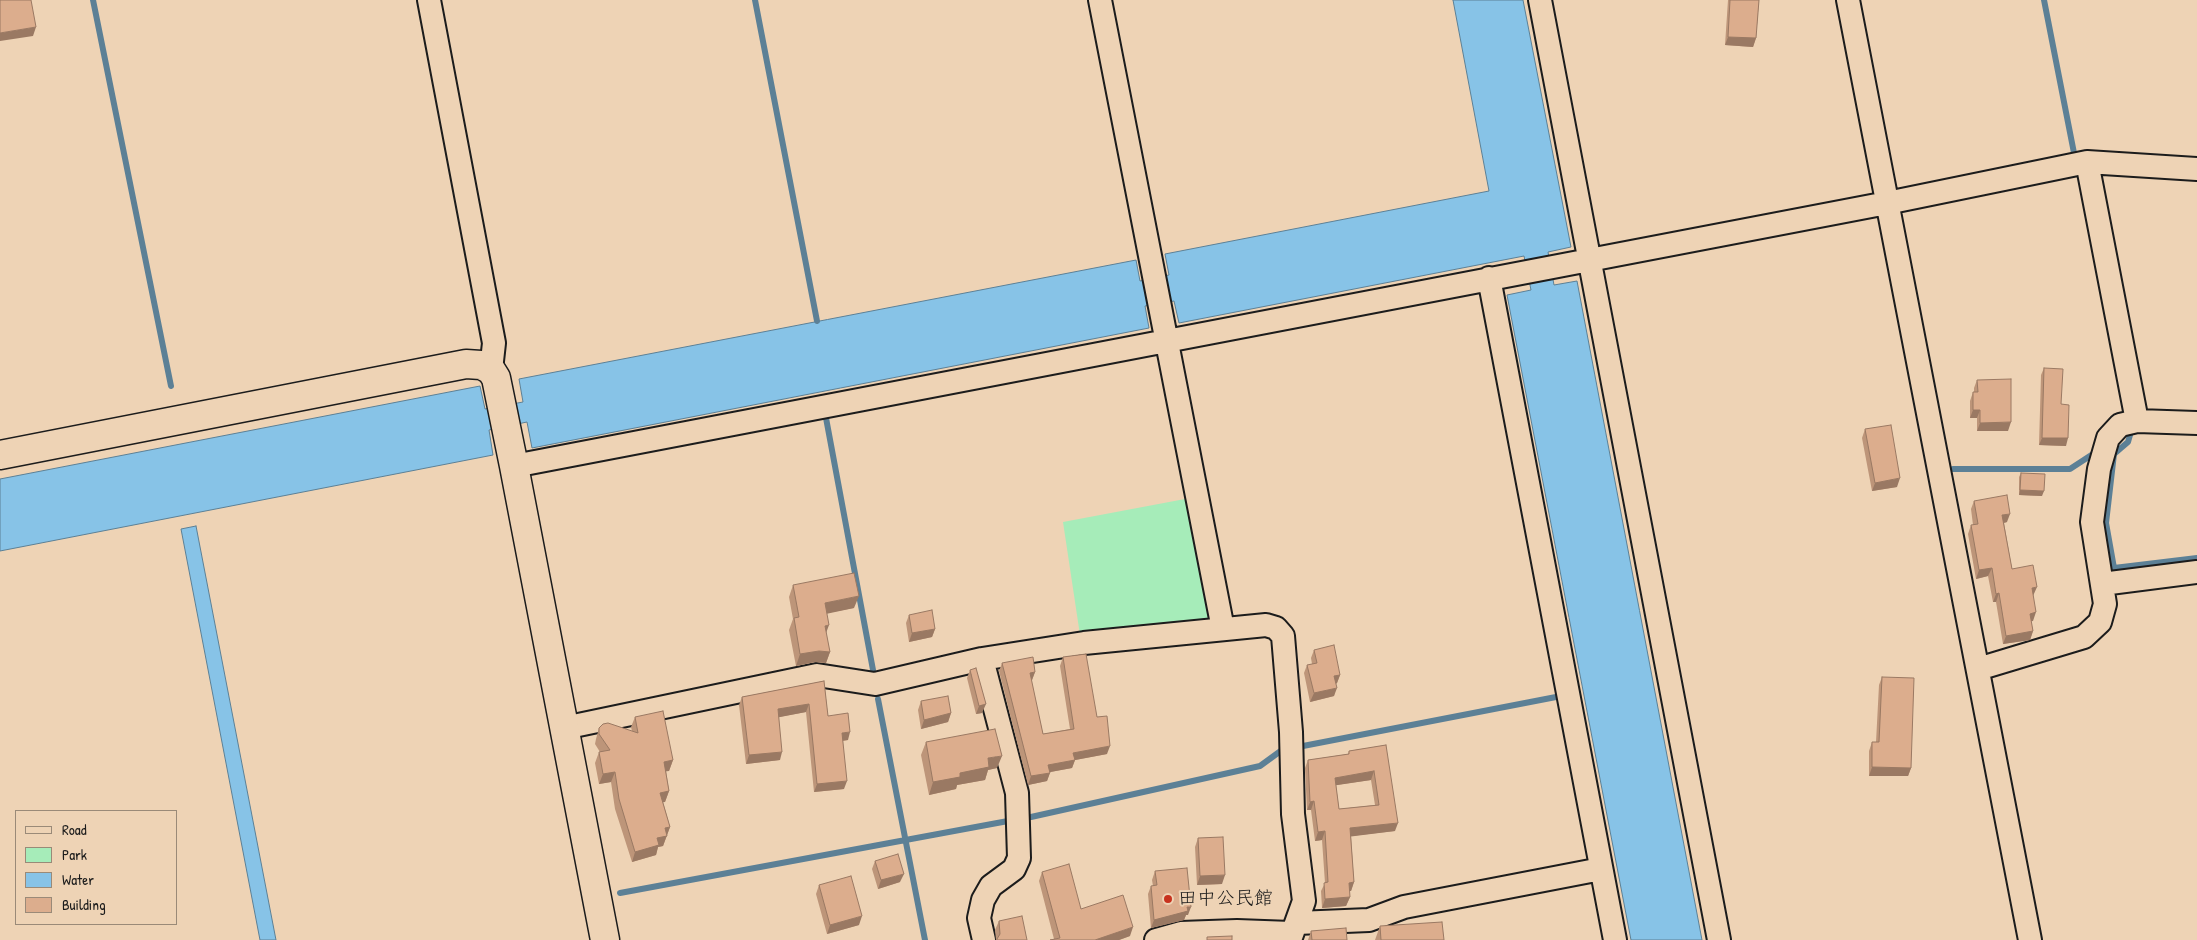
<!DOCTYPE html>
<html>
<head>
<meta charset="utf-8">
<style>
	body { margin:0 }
	#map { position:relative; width:2197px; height:940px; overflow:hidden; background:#eed3b5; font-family:"Patrick Hand",sans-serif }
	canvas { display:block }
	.legend { position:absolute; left:15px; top:810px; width:162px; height:115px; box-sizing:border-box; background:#eed3b5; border:1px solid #9a8a78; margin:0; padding:6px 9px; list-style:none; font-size:15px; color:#1c1c1c }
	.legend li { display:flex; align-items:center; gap:10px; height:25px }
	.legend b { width:25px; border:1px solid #9a8a78 }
</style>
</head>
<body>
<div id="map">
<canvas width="2197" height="940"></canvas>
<ul class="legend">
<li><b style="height:6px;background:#eed3b5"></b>Road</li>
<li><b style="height:14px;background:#a6ecb9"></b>Park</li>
<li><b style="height:14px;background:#87c3e7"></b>Water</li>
<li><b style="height:14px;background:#dcad8d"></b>Building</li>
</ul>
</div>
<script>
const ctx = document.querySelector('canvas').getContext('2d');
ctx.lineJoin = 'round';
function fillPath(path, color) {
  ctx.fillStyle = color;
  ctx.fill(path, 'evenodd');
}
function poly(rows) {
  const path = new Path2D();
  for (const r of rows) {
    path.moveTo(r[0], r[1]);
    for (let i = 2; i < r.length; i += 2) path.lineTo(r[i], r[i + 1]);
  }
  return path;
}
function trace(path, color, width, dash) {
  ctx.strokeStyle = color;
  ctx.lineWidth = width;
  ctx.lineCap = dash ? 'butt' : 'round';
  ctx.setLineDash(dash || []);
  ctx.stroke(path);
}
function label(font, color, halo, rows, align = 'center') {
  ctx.font = font + ' "Patrick Hand","Klee One",sans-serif';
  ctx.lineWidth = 4;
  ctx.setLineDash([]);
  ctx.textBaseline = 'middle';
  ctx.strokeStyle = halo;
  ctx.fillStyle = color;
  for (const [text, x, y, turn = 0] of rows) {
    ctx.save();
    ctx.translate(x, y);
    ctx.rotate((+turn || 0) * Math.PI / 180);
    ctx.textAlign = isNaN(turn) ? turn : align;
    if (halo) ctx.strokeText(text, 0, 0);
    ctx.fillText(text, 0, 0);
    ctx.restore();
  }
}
const green = poly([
	[1185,499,1209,623,1080,635,1063,522]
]);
const water = poly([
	[1453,0,1523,0,1571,247,1548,252,1554,285,1577,281,1702,940,1631,940,1507,295,1531,290,1524,256,1179,323,1174,301,1145,306,1149,328,532,448,527,422,489,430,493,455,0,551,0,479,480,386,485,409,523,402,519,379,1136,260,1140,281,1169,275,1165,254,1489,191,1453,0],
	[196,526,276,940,260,940,181,529,196,526]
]);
const stream = poly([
	[93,0,171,386],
	[755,0,817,321],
	[2044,0,2074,153],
	[826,418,873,670],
	[2130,435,2128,442,2114,454,2106,523,2114,568,2197,558],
	[1953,469,2070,469,2096,452],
	[878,699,925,940],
	[1303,746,1556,697],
	[1031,817,1260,766,1282,750],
	[620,893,1008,821]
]);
const minor = poly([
	[429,0,494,343,491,370],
	[1100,0,1223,629],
	[1540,0,1719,940],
	[1848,0,2030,940],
	[2087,162,2137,421],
	[1489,278,1615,940],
	[514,466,1887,203,2087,162,2197,169],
	[2102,584,2197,572],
	[982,659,1017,793,1019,858,1014,869,991,886,983,900,979,918,984,940],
	[1978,669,2084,637,2100,622,2105,604,2092,522,2099,469,2108,438,2120,425,2137,421,2197,423],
	[564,728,817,675,875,684,982,659,1084,643,1266,625,1276,628,1283,636,1291,732,1293,814,1304,901,1290,940],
	[1297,923,1369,920,1404,907,1601,869],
	[1156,940,1181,933,1237,931,1291,933]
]);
const tertiary = poly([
	[0,455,466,364,481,365,491,370,496,378,514,466,605,940]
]);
const wall = poly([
	[1728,0,1759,0,1756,38,1753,47,1725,45],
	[2044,368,2061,404,2066,446,2039,445,2041,375],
	[1977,380,2008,431,1977,431,1977,418,1970,418,1970,401,1973,392,1974,392,1974,388],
	[1865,429,1897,487,1872,491,1862,438],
	[2021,473,2042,496,2019,495,2019,477],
	[1974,501,2007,522,2004,523,2012,569,2033,596,2033,621,2031,621,2033,631,2030,640,2003,644,1996,602,1993,602,1988,576,1976,579,1968,534,1971,525,1973,525,1971,509],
	[793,585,854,608,827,613,826,634,830,652,826,663,815,662,796,666,789,630,793,619,789,597],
	[909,615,935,629,932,637,909,642,906,623],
	[1314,650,1340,675,1337,683,1336,684,1334,696,1310,702,1304,673,1307,665,1312,664,1311,658],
	[1063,657,1097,717,1107,754,1075,760,1072,768,1050,772,1047,781,1028,785,999,671,1002,663,1035,672,1032,680,1031,680,1043,734,1070,729,1060,666],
	[970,670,982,713,976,714,967,678],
	[1882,677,1911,768,1908,776,1869,776,1869,751,1872,742,1876,742,1879,685],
	[824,681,828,716,848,740,843,741,844,789,814,792,806,712,779,717,780,760,746,764,739,705,742,697],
	[921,701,951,713,948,722,921,729,918,710],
	[635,717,673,760,669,771,666,771,669,791,665,802,663,802,670,827,663,846,658,847,656,855,632,862,615,809,611,782,599,784,595,763,599,752,600,752,595,744,596,739,599,728,632,731,631,727],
	[926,742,997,768,988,770,985,780,957,785,956,789,929,795,921,755],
	[1386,745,1395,831,1351,836,1354,882,1351,891,1349,891,1350,897,1346,906,1322,908,1321,891,1325,883,1322,840,1315,841,1311,810,1307,810,1305,768,1308,760,1348,754,1349,751],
	[1371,780,1375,805,1339,809,1336,785],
	[1198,838,1222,884,1197,885,1195,847],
	[875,861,900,882,878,889,872,869],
	[1155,871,1188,915,1186,915,1184,920,1151,928,1148,894,1151,886,1153,886,1152,880],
	[1042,872,1081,909,1130,936,1119,940,1050,940,1054,939,1039,881],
	[819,885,859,925,827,934,816,894],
	[999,921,1027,940,996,940,995,930],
	[1380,926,1444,940,1375,940],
	[1311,931,1347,940,1308,940]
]);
const shadedWall = poly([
	[36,27,33,36,0,41,0,33],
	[1728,37,1756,38,1753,47,1725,45],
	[1973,410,1980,410,1977,418,1970,418],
	[2011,422,2008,431,1977,431,1980,423],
	[2042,438,2068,438,2066,446,2039,445],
	[1900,478,1897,487,1872,491,1875,483],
	[2020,490,2044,491,2042,496,2019,495],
	[2010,514,2007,522,1999,524,2002,515],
	[1992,568,1988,576,1976,579,1979,570],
	[2037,587,2033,596,2028,596,2032,588],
	[1999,593,1996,602,1993,602,1996,594],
	[859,596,854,608,821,615,825,603],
	[2036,612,2033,621,2026,622,2030,614],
	[829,625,825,636,825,626],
	[935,629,932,637,909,642,912,633],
	[2033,631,2030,640,2003,644,2006,636],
	[819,651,830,652,826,663,815,662,796,666,800,654],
	[1035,672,1032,680,1027,681,1030,673],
	[1340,675,1337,683,1331,685,1334,676],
	[1337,688,1334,696,1310,702,1314,693],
	[809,704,806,712,775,718,778,709],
	[986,704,982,713,976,714,979,706],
	[951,713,948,722,921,729,924,720],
	[850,732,848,740,839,741,842,733],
	[1110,746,1107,754,1070,761,1073,753],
	[782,752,780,760,746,764,749,755],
	[1002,756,997,768,988,770,985,780,957,785,956,789,929,795,933,782,960,773,988,758],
	[673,760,669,771,661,772,664,762],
	[1075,760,1072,768,1045,773,1048,765],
	[1872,767,1911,768,1908,776,1869,776],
	[1374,771,1371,780,1331,786,1335,778],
	[615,772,611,782,599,784,603,774],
	[1050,773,1047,781,1028,785,1031,776],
	[847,781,844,789,814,792,817,784],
	[669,791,665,802,656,803,660,793],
	[1314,801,1311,810,1307,810,1310,802],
	[1398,823,1395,831,1347,837,1350,828],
	[670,827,663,846,658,847,656,855,632,862,635,852,657,838,665,828],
	[1325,831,1322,840,1315,841,1318,832],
	[904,874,900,882,878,889,881,880],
	[1225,875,1222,884,1197,885,1200,876],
	[1354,882,1351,891,1346,891,1349,883],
	[1350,897,1346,906,1322,908,1325,899],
	[1187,907,1191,907,1188,915,1186,915,1184,920,1151,928,1154,920],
	[862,916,859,925,827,934,830,925],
	[1133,927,1130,936,1119,940,1095,940]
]);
const building = poly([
	[0,0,31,0,36,27,0,33,0,0],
	[1730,0,1759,0,1756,38,1728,37,1730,0],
	[2044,368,2063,369,2061,404,2069,405,2068,438,2042,438,2044,368],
	[2011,379,2011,422,1980,423,1980,410,1973,410,1973,392,1978,392,1977,380,2011,379],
	[1891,425,1900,478,1875,483,1865,429,1891,425],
	[2021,473,2045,474,2044,491,2020,490,2021,473],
	[2007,495,2010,514,2002,515,2012,569,2033,565,2037,587,2032,588,2036,612,2030,614,2033,631,2006,636,1999,593,1996,594,1992,568,1979,570,1971,525,1978,524,1974,501,2007,495],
	[854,573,859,596,825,603,829,625,825,626,830,652,819,651,800,654,794,618,799,617,793,585,854,573],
	[932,610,935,629,912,633,909,615,932,610],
	[1334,645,1340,675,1334,676,1337,688,1314,693,1307,665,1317,663,1314,650,1334,645],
	[1086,654,1097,717,1107,716,1110,746,1073,753,1075,760,1048,765,1050,773,1031,776,1002,663,1033,657,1035,672,1030,673,1043,734,1074,729,1063,657,1086,654],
	[976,668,986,704,979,706,970,670,976,668],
	[1882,677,1914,678,1911,768,1872,767,1872,742,1879,742,1882,677],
	[824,681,828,716,848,713,850,732,842,733,847,781,817,784,809,704,778,709,782,752,749,755,742,697,824,681],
	[948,696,951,713,924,720,921,701,948,696],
	[663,711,673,760,664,762,669,791,660,793,670,827,665,828,667,836,657,838,659,845,635,852,619,799,615,772,603,774,599,752,610,750,599,734,599,728,603,724,608,723,638,733,635,717,663,711],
	[995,729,1002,756,988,758,989,767,960,773,960,777,933,782,926,742,995,729],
	[1386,745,1398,823,1350,828,1354,882,1349,883,1350,897,1325,899,1324,883,1328,882,1325,831,1318,832,1314,801,1310,802,1308,760,1349,754,1349,751,1386,745],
	[1374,771,1379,805,1339,809,1335,778,1374,771],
	[1223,837,1225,875,1200,876,1198,838,1223,837],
	[898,854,904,874,881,880,875,861,898,854],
	[1069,864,1081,909,1123,895,1133,927,1095,940,1050,940,1060,938,1042,872,1069,864],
	[1187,868,1191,907,1187,907,1188,911,1154,920,1151,886,1157,885,1155,871,1187,868],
	[851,876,862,916,830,925,819,885,851,876],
	[1022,916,1027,940,997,940,997,939,1000,934,999,921,1022,916],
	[1442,922,1444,940,1381,940,1380,926,1442,922],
	[1346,928,1347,940,1312,940,1311,931,1346,928],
	[1232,936,1232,940,1207,940,1207,937,1232,936]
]);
const markers = [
	[1168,899,5,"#c8321e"]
];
const poiNames = [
	["田中公民館",1178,899]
];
fillPath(green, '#a6ecb9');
fillPath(water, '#87c3e7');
trace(water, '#5c8096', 1);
trace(stream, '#5c8096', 6);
trace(minor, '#1c1c1c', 26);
trace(tertiary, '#1c1c1c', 31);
trace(minor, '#eed3b5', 22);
trace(tertiary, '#eed3b5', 28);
fillPath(wall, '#bd9579');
fillPath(shadedWall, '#9a7963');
fillPath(building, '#dcad8d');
trace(building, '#9a7963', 1);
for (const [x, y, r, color] of markers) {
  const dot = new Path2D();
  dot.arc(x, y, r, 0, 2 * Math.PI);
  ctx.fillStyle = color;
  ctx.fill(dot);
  trace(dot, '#eed3b5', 2);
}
label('19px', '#1c1c1c', '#eed3b5', poiNames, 'left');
</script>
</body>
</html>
